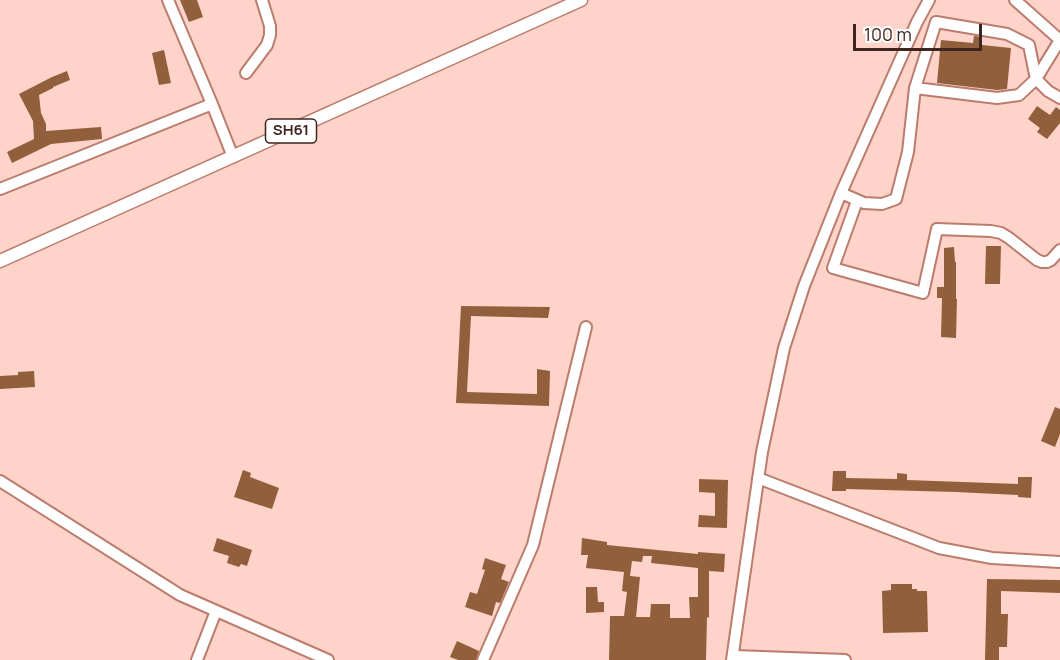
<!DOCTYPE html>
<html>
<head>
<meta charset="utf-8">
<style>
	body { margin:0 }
	#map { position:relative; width:1060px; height:660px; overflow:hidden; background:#fed3c9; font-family:Manrope,sans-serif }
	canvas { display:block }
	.scale { position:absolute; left:853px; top:24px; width:129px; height:27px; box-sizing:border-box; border:3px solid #3f251f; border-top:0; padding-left:8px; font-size:18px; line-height:21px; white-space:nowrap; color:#3f251f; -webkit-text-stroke:4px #fff; paint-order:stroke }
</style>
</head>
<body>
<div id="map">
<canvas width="1060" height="660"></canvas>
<div class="scale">100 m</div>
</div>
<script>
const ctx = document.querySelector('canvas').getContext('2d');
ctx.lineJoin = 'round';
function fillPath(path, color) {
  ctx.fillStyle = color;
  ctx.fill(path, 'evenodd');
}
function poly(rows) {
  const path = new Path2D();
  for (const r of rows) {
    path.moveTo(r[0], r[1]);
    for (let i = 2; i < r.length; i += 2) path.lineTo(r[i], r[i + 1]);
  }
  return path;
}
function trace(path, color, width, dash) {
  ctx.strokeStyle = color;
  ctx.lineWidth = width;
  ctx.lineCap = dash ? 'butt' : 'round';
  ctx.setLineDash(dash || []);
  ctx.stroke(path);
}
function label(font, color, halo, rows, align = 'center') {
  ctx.font = font + ' Manrope,sans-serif';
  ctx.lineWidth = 6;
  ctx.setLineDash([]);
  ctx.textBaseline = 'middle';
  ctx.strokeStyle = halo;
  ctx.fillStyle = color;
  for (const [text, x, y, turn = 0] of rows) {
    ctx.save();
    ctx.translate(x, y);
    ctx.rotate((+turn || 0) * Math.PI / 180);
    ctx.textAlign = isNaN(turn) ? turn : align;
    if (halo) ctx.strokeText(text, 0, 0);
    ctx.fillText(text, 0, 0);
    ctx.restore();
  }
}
const building = poly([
	[180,0,197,0,203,17,189,22],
	[974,36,982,37,982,45,1011,48,1007,89,997,90,937,83,941,40,973,43],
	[164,50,171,83,159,85,152,53],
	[67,71,70,80,53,87,53,88,39,95,41,113,46,124,46,131,101,127,102,139,51,144,12,163,7,152,34,139,33,121,19,94,52,77],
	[1037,106,1050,115,1056,107,1060,110,1060,123,1047,139,1037,132,1040,128,1028,119],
	[986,246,1001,246,1000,284,985,284],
	[954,247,955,262,956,262,956,299,957,299,956,338,941,337,942,298,937,298,937,287,944,287,944,248],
	[461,306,550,307,548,318,471,316,467,392,537,394,537,369,550,371,549,406,456,403],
	[34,371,35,387,0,389,0,376,18,375,18,372],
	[1055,407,1060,409,1060,434,1055,447,1041,441],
	[243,470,251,473,250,477,279,488,272,509,234,497],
	[833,471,846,471,846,478,897,479,897,473,907,474,907,480,1018,484,1018,477,1032,477,1031,498,1018,497,1018,495,956,492,846,489,846,491,832,491],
	[699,479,728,480,727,528,698,527,699,515,715,516,715,493,699,492],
	[217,538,252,550,247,566,241,564,239,567,227,563,229,556,213,551],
	[582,538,607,542,607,545,698,554,698,552,725,554,724,572,709,571,709,618,707,617,706,660,609,660,610,616,624,616,627,592,622,591,624,572,586,568,588,555,581,555],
	[643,556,652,556,651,563,698,568,698,597,689,597,690,618,670,618,670,604,651,604,650,617,636,617,640,577,630,576,632,561,642,562],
	[485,558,506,565,501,579,509,582,500,603,496,602,492,616,465,607,470,592,477,594,485,570,482,569],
	[987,579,1060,580,1060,593,1001,591,1001,614,1008,614,1007,647,999,647,999,660,985,660],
	[891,584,912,584,912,589,917,589,917,591,927,591,928,632,883,633,882,591,891,590],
	[586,587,597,587,598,602,604,602,604,612,586,613],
	[457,641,479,651,476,660,458,660,450,657]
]);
const minor = poly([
	[168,0,212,104,233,157],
	[1015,0,1060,40],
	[246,73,267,45,270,35,270,26,262,0],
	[915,88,936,22,1007,34,1029,45,1036,79,1048,91,1060,98],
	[0,189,212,104],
	[841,193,864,203,882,204,896,199,908,152,915,88,997,98,1019,95,1036,79,1060,40],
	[857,201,833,268,923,293,937,229,991,231,1001,233,1009,238,1037,260,1042,262,1047,262,1051,260,1060,250],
	[758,478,939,548,992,558,1060,562],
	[0,481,180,595,328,660],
	[734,656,845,660],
	[197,660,216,611],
	[483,660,533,545,586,327],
	[732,660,762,452,784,348,804,286,841,193,917,22,929,0]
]);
const major = poly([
	[0,261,581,0]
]);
const shields = [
	[291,131,51]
];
const shieldNames = [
	["SH61",291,131]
];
fillPath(building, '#925f3c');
trace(minor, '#bb7c6d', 14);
trace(major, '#bb7c6d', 15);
trace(minor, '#fff', 10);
trace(major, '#fff', 12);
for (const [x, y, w] of shields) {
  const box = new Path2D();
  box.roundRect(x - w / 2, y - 12, w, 24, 4.5);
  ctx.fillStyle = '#fff';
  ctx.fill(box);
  trace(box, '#3f251f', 1.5);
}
label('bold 15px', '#3f251f', null, shieldNames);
</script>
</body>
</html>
